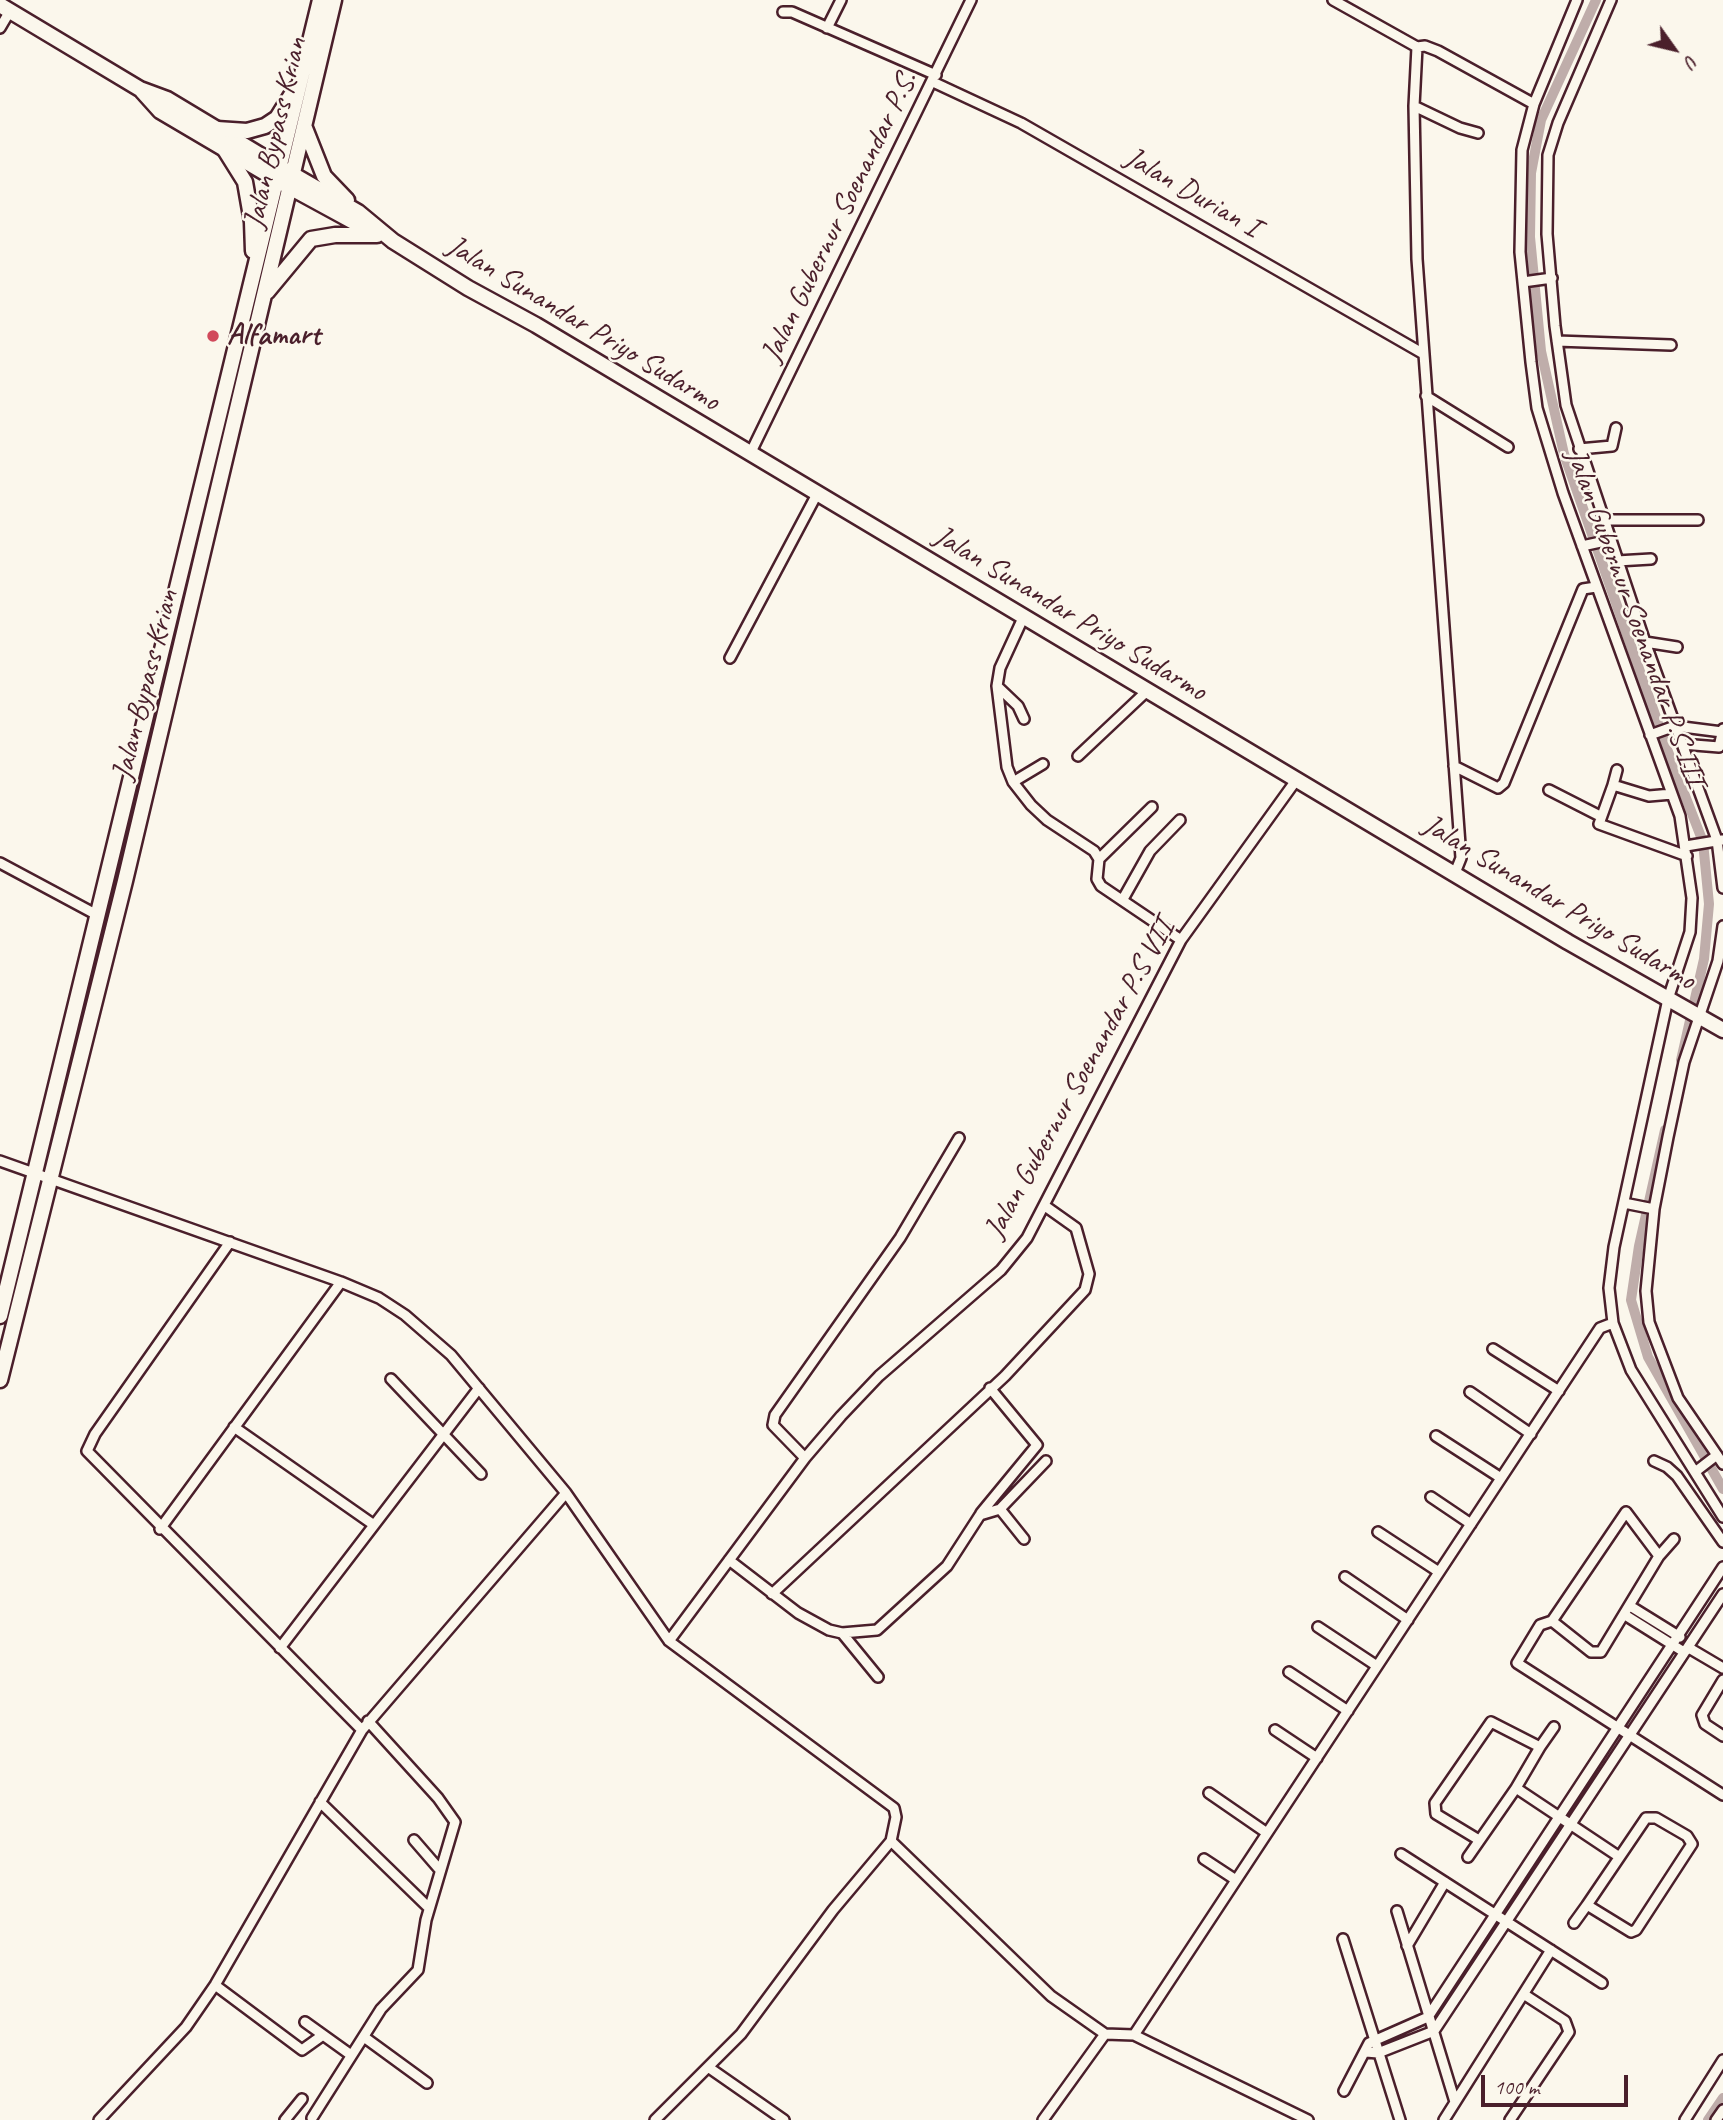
<!DOCTYPE html>
<html>
<head>
<meta charset="utf-8">
<style>
	body { margin:0 }
	#map { position:relative; width:1723px; height:2120px; overflow:hidden; background:#fbf7ec; font-family:Caveat,sans-serif }
	canvas { display:block }
	.north { position:absolute; left:1639px; top:14px; width:70px; height:70px; -webkit-text-stroke:5px #fbf7ec; paint-order:stroke; rotate:124deg; font-size:19px; font-weight:700; line-height:28px; text-align:center; color:#4a1f2b }
	.north::after { content:''; display:block; margin:auto; width:24px; height:32px; background:#4a1f2b; clip-path:polygon(50% 0,100% 100%,50% 72%,0 100%) }
	.scale { position:absolute; left:1481px; top:2075px; width:147px; height:32px; box-sizing:border-box; border:4px solid #4a1f2b; border-top:0; padding-left:9px; font-size:21px; line-height:24px; white-space:nowrap; color:#4a1f2b; -webkit-text-stroke:5px #fbf7ec; paint-order:stroke }
</style>
</head>
<body>
<div id="map">
<canvas width="1723" height="2120"></canvas>
<div class="north">U</div>
<div class="scale">100 m</div>
</div>
<script>
const ctx = document.querySelector('canvas').getContext('2d');
ctx.lineJoin = 'round';
function poly(rows) {
  const path = new Path2D();
  for (const r of rows) {
    path.moveTo(r[0], r[1]);
    for (let i = 2; i < r.length; i += 2) path.lineTo(r[i], r[i + 1]);
  }
  return path;
}
function trace(path, color, width, dash) {
  ctx.strokeStyle = color;
  ctx.lineWidth = width;
  ctx.lineCap = dash ? 'butt' : 'round';
  ctx.setLineDash(dash || []);
  ctx.stroke(path);
}
function label(font, color, halo, rows, align = 'center') {
  ctx.font = font + ' Caveat,sans-serif';
  ctx.lineWidth = 5;
  ctx.setLineDash([]);
  ctx.textBaseline = 'middle';
  ctx.strokeStyle = halo;
  ctx.fillStyle = color;
  for (const [text, x, y, turn = 0] of rows) {
    ctx.save();
    ctx.translate(x, y);
    ctx.rotate((+turn || 0) * Math.PI / 180);
    ctx.textAlign = isNaN(turn) ? turn : align;
    if (halo) ctx.strokeText(text, 0, 0);
    ctx.fillText(text, 0, 0);
    ctx.restore();
  }
}
const canal = poly([
	[1596,0,1541,120,1531,173,1530,237,1541,351,1564,454,1667,749,1703,842,1709,904,1704,959,1681,1060],
	[1665,1130,1639,1246,1631,1300,1648,1357,1723,1489],
	[1708,2120,1723,2098]
]);
const minor = poly([
	[1333,0,1417,47,1425,46,1438,51,1534,104],
	[1577,0,1534,104,1522,150,1520,252,1531,362,1537,408,1563,493,1680,816,1692,898,1690,932,1668,999,1614,1247,1609,1288,1613,1323,1631,1370,1723,1517],
	[1611,0,1558,123,1548,155,1547,234,1555,326,1566,405,1645,642,1717,840,1723,888],
	[783,12,792,12,936,75],
	[0,28,10,11],
	[827,28,841,0],
	[1417,47,1414,106,1417,259,1461,858,1455,873],
	[933,82,1021,123,1422,353],
	[1414,106,1460,128,1478,133],
	[1523,282,1552,278],
	[1557,341,1671,345],
	[1426,396,1508,447],
	[1579,449,1612,446,1616,428],
	[750,454,971,0],
	[1604,520,1698,520],
	[1582,546,1610,540],
	[1617,561,1651,559],
	[1023,618,1000,668,997,686,1007,767,1013,782,1031,805,1047,820,1094,851,1099,859,1097,879,1101,886,1181,940],
	[1645,642,1677,647],
	[730,658,817,494],
	[997,686,1018,706,1024,719],
	[1650,735,1675,726,1722,732],
	[1682,744,1719,747,1723,729],
	[1078,756,1147,691],
	[1454,766,1498,788,1504,783,1583,589,1596,587],
	[1013,782,1043,764],
	[1613,785,1617,770],
	[1549,790,1600,816],
	[1672,794,1649,796,1613,785,1599,824,1687,856],
	[1686,846,1722,840],
	[1099,859,1152,807],
	[0,863,99,916],
	[1123,899,1150,851,1180,820],
	[1723,926,1718,961,1684,1062,1668,1137,1654,1209,1646,1291,1649,1322,1678,1398,1723,1464],
	[0,1161,341,1282,379,1298,405,1315,451,1355,566,1493,669,1641,894,1808,896,1817,891,1841,1051,1996,1105,2034,1134,2035,1308,2120],
	[1624,1203,1654,1209],
	[230,1242,95,1434,87,1451,362,1730],
	[1493,1349,1559,1391],
	[391,1379,481,1474],
	[1470,1392,1531,1434],
	[234,1427,374,1525],
	[1436,1436,1501,1478],
	[805,1458,773,1425,775,1415,900,1238,959,1138],
	[1654,1461,1667,1467,1677,1476,1723,1542],
	[1695,1472,1717,1455],
	[1431,1497,1471,1524],
	[1000,1509,1024,1539],
	[981,1513,1037,1445,990,1388],
	[160,1529,341,1282],
	[1378,1532,1439,1572],
	[1659,1556,1626,1512,1552,1621,1540,1625,1517,1663,1723,1795],
	[729,1560,798,1613,829,1630,842,1633,877,1630,947,1566,980,1515,1000,1509,1046,1461],
	[1345,1577,1408,1620],
	[772,1594,1005,1376,1085,1290,1089,1274,1076,1228,1045,1206],
	[1630,1606,1680,1637],
	[1625,1615,1684,1652,1688,1649],
	[1552,1621,1591,1652,1601,1652,1659,1556,1674,1539],
	[1318,1627,1377,1666],
	[842,1633,878,1677],
	[669,1641,805,1458,841,1416,879,1376,1001,1270,1027,1238,1181,940,1297,779],
	[280,1648,479,1388],
	[1689,1648,1723,1668],
	[1289,1672,1348,1711],
	[1723,1680,1702,1715,1705,1724,1723,1736],
	[1275,1730,1317,1758],
	[1516,1788,1540,1747],
	[1209,1793,1267,1833],
	[320,1802,429,1908],
	[1646,1818,1656,1818,1687,1836,1692,1844,1636,1930,1631,1932,1587,1905,1646,1818],
	[414,1840,440,1870],
	[1479,1840,1436,1814,1435,1803,1491,1722,1540,1747,1554,1727],
	[1401,1854,1602,1983],
	[1468,1857,1516,1788,1618,1856],
	[1204,1859,1236,1880],
	[1397,1911,1455,2102],
	[1574,1923,1587,1905],
	[1343,1939,1400,2120],
	[1407,1946,1445,1882],
	[215,1985,302,2050,323,2035],
	[305,2022,351,2055],
	[1134,2035,1600,1328,1613,1323],
	[364,2037,427,2083],
	[1366,2052,1378,2053,1434,2031,1723,1594],
	[708,2067,784,2120],
	[1344,2091,1369,2043,1428,2017,1723,1567],
	[312,2118,381,2009,418,1970,426,1920,455,1822,438,1798,368,1721],
	[99,2120,186,2027,215,1985,362,1730,566,1493],
	[285,2120,302,2099],
	[655,2120,741,2034,833,1910,891,1841],
	[1043,2120,1105,2034],
	[1444,2120,1551,1950],
	[1510,2120,1569,2032,1565,2021,1525,1995],
	[1685,2120,1723,2060],
	[1716,2120,1723,2110]
]);
const primary = poly([
	[0,5,140,89,167,99,280,167],
	[142,91,160,111,277,180]
]);
const trunk = poly([
	[305,128,324,176,347,200],
	[217,129,247,131,265,126,277,118,295,89],
	[225,150,245,182,252,222,253,251],
	[280,167,358,212,393,241,468,288,536,325,1568,942,1723,1030],
	[284,184,374,233],
	[267,292,311,239,335,235,377,235],
	[0,1316,320,0],
	[0,1380,125,881,334,0]
]);
const markers = [
	[213,336,7,"#d1495b"]
];
const streetNames = [
	["Jalan Bypass Krian",276,133,-77],
	["Jalan Durian I",1192,193,30],
	["Jalan Gubernur Soenandar P.S.",840,217,-64],
	["Jalan Sunandar Priyo Sudarmo",583,324,31],
	["Jalan Sunandar Priyo Sudarmo",1070,614,31],
	["Jalan Gubernur Soenandar P.S III",1635,618,70],
	["Jalan Bypass Krian",146,685,-76],
	["Jalan Sunandar Priyo Sudarmo",1559,903,31],
	["Jalan Gubernur Soenandar P.S VII",1080,1079,-61]
];
const poiNames = [
	["Alfamart",227,336]
];
trace(canal, '#bfadaa', 10);
trace(minor, '#4a1f2b', 14);
trace(primary, '#4a1f2b', 19);
trace(trunk, '#4a1f2b', 19);
trace(minor, '#fbf7ec', 9);
trace(primary, '#fbf7ec', 14);
trace(trunk, '#fbf7ec', 14);
for (const [x, y, r, color] of markers) {
  const dot = new Path2D();
  dot.arc(x, y, r, 0, 2 * Math.PI);
  ctx.fillStyle = color;
  ctx.fill(dot);
  trace(dot, '#fbf7ec', 2.5);
}
label('30px', '#4a1f2b', '#fbf7ec', streetNames);
label('bold 30px', '#4a1f2b', '#fbf7ec', poiNames, 'left');
</script>
</body>
</html>
